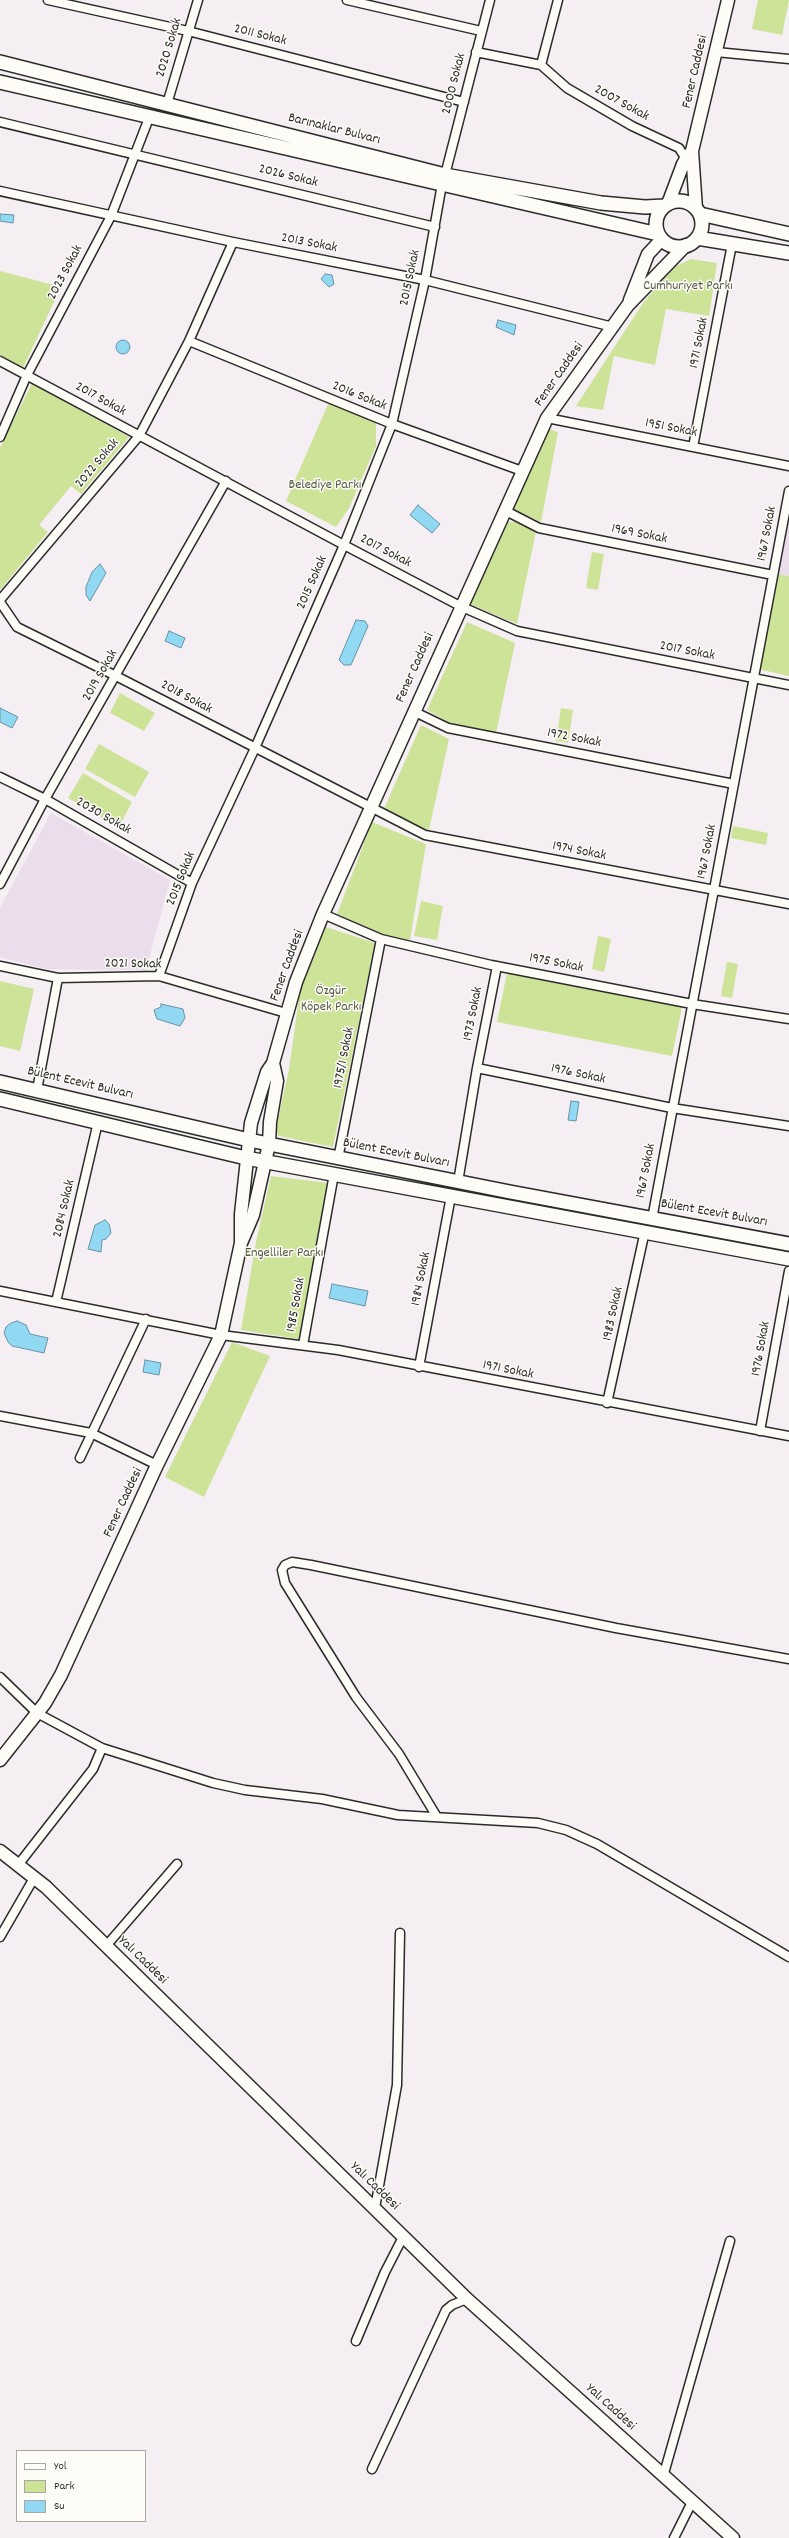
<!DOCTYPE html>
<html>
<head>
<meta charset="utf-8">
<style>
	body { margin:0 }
	#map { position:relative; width:789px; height:2538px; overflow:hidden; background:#f5eef2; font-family:Dekko,sans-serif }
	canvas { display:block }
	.legend { position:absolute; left:16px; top:2450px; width:130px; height:72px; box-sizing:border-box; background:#fdfcf7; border:1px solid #a9a8a5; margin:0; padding:5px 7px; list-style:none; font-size:12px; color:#2b2b2b }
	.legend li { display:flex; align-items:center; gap:8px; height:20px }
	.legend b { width:20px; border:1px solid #a9a8a5 }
</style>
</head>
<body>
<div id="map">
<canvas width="789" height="2538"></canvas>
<ul class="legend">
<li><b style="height:5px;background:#fdfcf7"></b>Yol</li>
<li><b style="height:11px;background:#cde398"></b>Park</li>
<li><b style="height:11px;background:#91d8f3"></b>Su</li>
</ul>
</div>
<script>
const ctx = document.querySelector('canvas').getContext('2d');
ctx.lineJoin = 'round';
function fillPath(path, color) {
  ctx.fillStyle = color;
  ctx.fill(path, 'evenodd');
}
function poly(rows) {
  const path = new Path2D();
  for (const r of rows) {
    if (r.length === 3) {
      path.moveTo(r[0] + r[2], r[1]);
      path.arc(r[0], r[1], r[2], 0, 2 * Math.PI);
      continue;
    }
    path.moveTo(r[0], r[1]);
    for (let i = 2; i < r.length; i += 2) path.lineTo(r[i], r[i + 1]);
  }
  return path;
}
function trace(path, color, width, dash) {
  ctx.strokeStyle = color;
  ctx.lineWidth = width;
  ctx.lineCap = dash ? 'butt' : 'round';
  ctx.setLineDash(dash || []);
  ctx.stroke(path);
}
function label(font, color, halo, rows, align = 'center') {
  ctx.font = font + ' Dekko,sans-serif';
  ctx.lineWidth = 3;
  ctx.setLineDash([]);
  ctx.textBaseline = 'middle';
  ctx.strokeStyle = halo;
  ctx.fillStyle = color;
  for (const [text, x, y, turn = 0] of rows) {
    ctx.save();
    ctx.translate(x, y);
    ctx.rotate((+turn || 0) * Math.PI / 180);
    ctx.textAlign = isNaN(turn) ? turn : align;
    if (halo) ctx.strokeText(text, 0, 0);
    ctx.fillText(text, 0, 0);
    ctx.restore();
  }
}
const built = poly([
	[789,516,789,576,777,574],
	[51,813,170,880,146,970,46,969,0,957,0,908]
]);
const green = poly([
	[758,0,789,0,782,35,752,29],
	[691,259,717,263,709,316,666,309,655,365,614,356,603,410,576,406,643,303,674,267],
	[0,271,61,287,23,368,0,355],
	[32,383,129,437,81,494,71,486,39,525,48,532,0,590,0,448],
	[329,402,376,421,376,446,349,508,336,527,286,501],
	[548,429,558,432,541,522,513,509],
	[508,522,515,522,536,531,517,624,470,604],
	[592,552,604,554,598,590,586,588],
	[777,574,789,576,789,676,758,669],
	[467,622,515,643,496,733,450,723,427,710],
	[120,693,155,713,144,731,110,713],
	[561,708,573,710,568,743,556,741],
	[421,725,449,739,429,830,383,811],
	[99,744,149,772,135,797,85,769],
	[83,773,132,802,119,827,68,798],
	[372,822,426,844,410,940,383,934,337,914],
	[733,826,768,833,766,845,731,838],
	[421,901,443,906,437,940,414,936],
	[326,927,375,943,333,1147,279,1136,275,1132,289,1070,300,991],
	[598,936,611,939,604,972,592,969],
	[727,962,738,964,732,998,721,996],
	[507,973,682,1007,672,1056,497,1022],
	[0,981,34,989,20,1051,0,1046],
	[271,1176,328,1183,299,1339,241,1330,256,1242],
	[232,1342,270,1356,204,1497,165,1477]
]);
const water = poly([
	[0,214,14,215,13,223,0,221,0,214],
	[325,274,332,275,334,284,329,287,321,279,325,274],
	[498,320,516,325,514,335,496,327,498,320],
	[123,347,7],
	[418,505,440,524,432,533,410,515,418,505],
	[100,564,106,573,90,601,86,595,86,587,92,572,100,564],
	[356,620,365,621,368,626,351,665,344,665,339,660,356,620],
	[169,631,185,638,181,648,165,641,169,631],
	[0,708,18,717,12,728,0,722,0,708],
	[161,1004,183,1009,185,1018,180,1026,157,1019,154,1010,161,1007,161,1004],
	[571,1101,579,1102,576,1121,568,1120,571,1101],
	[105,1220,109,1224,111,1233,106,1239,102,1240,101,1252,88,1249,95,1225,105,1220],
	[332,1284,368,1291,365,1306,329,1298,332,1284],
	[17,1321,26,1325,30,1334,48,1338,44,1353,12,1346,8,1342,4,1333,6,1327,11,1323,17,1321],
	[145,1360,161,1363,159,1375,143,1372,145,1360]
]);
const street = poly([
	[48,0,188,31,464,102],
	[347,0,481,31],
	[476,52,541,65,567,88,632,126,679,148,684,156,683,163],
	[716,52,789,59],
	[541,65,558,0],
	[167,104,198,0],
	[0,122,435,227],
	[445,175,490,0],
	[0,191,233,242,425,280,613,327],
	[189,341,392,424,522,471],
	[0,361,344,545,460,606,517,631,789,685],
	[547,418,789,466],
	[0,437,27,375,111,216,149,118],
	[693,447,732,244],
	[504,510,539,528,773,575],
	[0,600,139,436,189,341,233,242],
	[0,602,17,627,116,676,425,835,789,904],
	[413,711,448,728,734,784],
	[0,777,45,799,192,883],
	[0,884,45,799,226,481],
	[323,914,381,939,491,965,692,1004,789,1019],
	[0,966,58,978,159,976,286,1013],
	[159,976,192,883,255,748,344,545,392,424,425,280,442,184],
	[477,1068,497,966],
	[37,1090,58,978],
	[338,1159,381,939],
	[458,1182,477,1068,672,1108,789,1126],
	[652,1219,789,491],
	[0,1291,221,1335,338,1350,789,1436],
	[56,1302,98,1122],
	[303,1345,334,1174],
	[419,1367,451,1196],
	[607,1403,645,1231],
	[0,1416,91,1433,157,1465],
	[760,1431,789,1271],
	[80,1458,146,1319],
	[0,1677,37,1713,102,1748,213,1783,245,1790,322,1799,398,1815,538,1823,566,1830,597,1844,789,1957],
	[437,1817,399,1754,356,1697,285,1583,282,1570,285,1565,292,1562,311,1565,616,1628,789,1659],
	[18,1865,93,1769,102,1748],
	[0,1937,34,1878],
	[106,1946,177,1864],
	[375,2208,397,2085,400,1933],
	[356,2341,385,2272,403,2237],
	[372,2469,446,2310,452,2305,467,2299],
	[663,2477,730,2241],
	[674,2538,692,2502]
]);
const secondary = poly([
	[668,204,683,164,692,151],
	[696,209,692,151,728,0],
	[630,300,648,254,662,239],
	[273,1063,296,982,323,914,547,418,628,305,686,245],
	[273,1063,277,1081,270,1122,269,1144,253,1215,241,1243,241,1214,251,1123,267,1072,273,1063],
	[0,1760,45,1703,61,1675,157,1465,221,1335,241,1243],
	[0,1851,46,1887,467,2299,733,2538]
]);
const primary = poly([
	[0,62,445,175,601,203,645,207,664,206],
	[0,82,658,234],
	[679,224,23],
	[700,214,789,234],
	[697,238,789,253],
	[0,1082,249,1140,510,1192,789,1244],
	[0,1099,246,1158,789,1259]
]);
const streetNames = [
	["2011 Sokak",260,36,14],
	["2020 Sokak",170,48,-73],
	["Fener Caddesi",696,72,-77],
	["2000 Sokak",455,84,-76],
	["2007 Sokak",621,104,29],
	["Barınaklar Bulvarı",334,130,14],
	["2026 Sokak",288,177,14],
	["2013 Sokak",309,244,11],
	["2023 Sokak",66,273,-62],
	["2015 Sokak",411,278,-78],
	["1971 Sokak",700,343,-79],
	["Fener Caddesi",560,375,-55],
	["2016 Sokak",359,397,22],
	["2017 Sokak",100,400,29],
	["1951 Sokak",671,429,11],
	["2022 Sokak",98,464,-50],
	["1967 Sokak",768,534,-79],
	["1969 Sokak",639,535,11],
	["2017 Sokak",385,552,28],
	["2015 Sokak",313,583,-66],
	["2017 Sokak",687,652,11],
	["Fener Caddesi",416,668,-66],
	["2019 Sokak",101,676,-60],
	["2018 Sokak",186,698,28],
	["1972 Sokak",574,739,11],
	["2030 Sokak",103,817,30],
	["1974 Sokak",579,852,11],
	["1967 Sokak",708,852,-79],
	["2015 Sokak",182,879,-68],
	["1975 Sokak",556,964,11],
	["2021 Sokak",133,965,1],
	["Fener Caddesi",288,966,-70],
	["1973 Sokak",474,1014,-79],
	["1975/1 Sokak",345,1058,-79],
	["1976 Sokak",578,1075,12],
	["Bülent Ecevit Bulvarı",80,1084,13],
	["Bülent Ecevit Bulvarı",396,1154,11],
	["1967 Sokak",647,1171,-79],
	["2084 Sokak",65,1209,-77],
	["Bülent Ecevit Bulvarı",714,1214,10],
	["1984 Sokak",422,1279,-79],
	["1985 Sokak",297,1305,-80],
	["1983 Sokak",614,1314,-78],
	["1976 Sokak",762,1349,-80],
	["1971 Sokak",508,1371,11],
	["Fener Caddesi",124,1503,-65],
	["Yalı Caddesi",142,1961,44],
	["Yalı Caddesi",374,2187,44],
	["Yalı Caddesi",610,2408,42]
];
const parkNames = [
	["Cumhuriyet Parkı",688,287],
	["Belediye Parkı",325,486],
	["Özgür",331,992],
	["Köpek Parkı",331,1008],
	["Engelliler Parkı",284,1254]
];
fillPath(built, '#ecddec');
fillPath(green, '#cde398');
fillPath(water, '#91d8f3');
trace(water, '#6893a3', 1);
trace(street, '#2b2b2b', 11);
trace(secondary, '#2b2b2b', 15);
trace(primary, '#2b2b2b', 16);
trace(street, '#fdfcf7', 8);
trace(secondary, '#fdfcf7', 12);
trace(primary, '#fdfcf7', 13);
label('14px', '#2b2b2b', '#fdfcf7', streetNames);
label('14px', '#545946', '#fdfcf7', parkNames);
</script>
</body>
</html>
